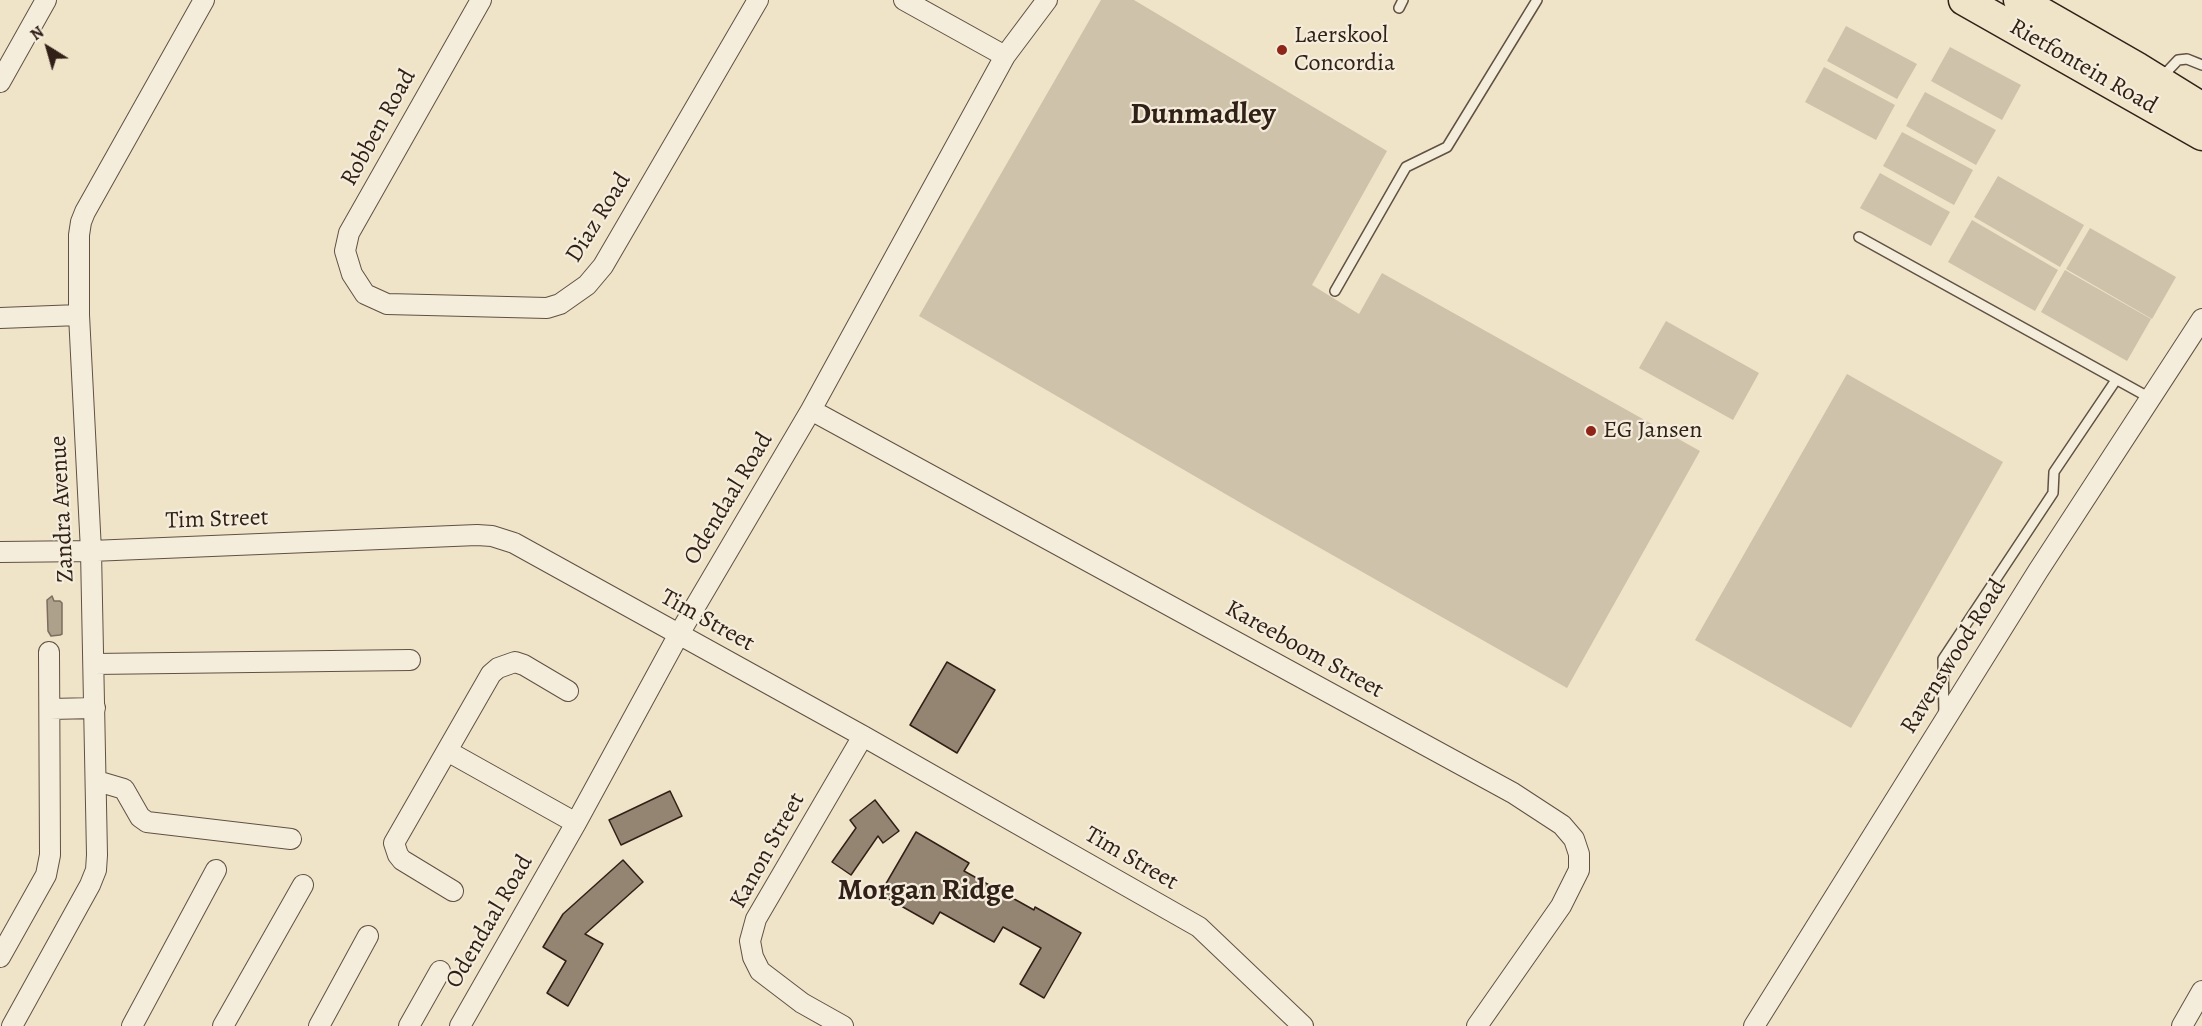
<!DOCTYPE html>
<html>
<head>
<meta charset="utf-8">
<style>
	body { margin:0 }
	#map { position:relative; width:2202px; height:1026px; overflow:hidden; background:#efe3c8; font-family:Alegreya,serif }
	canvas { display:block }
	.north { position:absolute; left:18px; top:18px; width:60px; height:60px; -webkit-text-stroke:4px #f5eddb; paint-order:stroke; rotate:323deg; font-size:16px; font-weight:700; line-height:24px; text-align:center; color:#312017 }
	.north::after { content:''; display:block; margin:auto; width:21px; height:27px; background:#312017; clip-path:polygon(50% 0,100% 100%,50% 72%,0 100%) }
</style>
</head>
<body>
<div id="map">
<canvas width="2202" height="1026"></canvas>
<div class="north">N</div>
</div>
<script>
const ctx = document.querySelector('canvas').getContext('2d');
ctx.lineJoin = 'round';
function fillPath(path, color) {
  ctx.fillStyle = color;
  ctx.fill(path, 'evenodd');
}
function poly(rows) {
  const path = new Path2D();
  for (const r of rows) {
    path.moveTo(r[0], r[1]);
    for (let i = 2; i < r.length; i += 2) path.lineTo(r[i], r[i + 1]);
  }
  return path;
}
function trace(path, color, width, dash) {
  ctx.strokeStyle = color;
  ctx.lineWidth = width;
  ctx.lineCap = dash ? 'butt' : 'round';
  ctx.setLineDash(dash || []);
  ctx.stroke(path);
}
function label(font, color, halo, rows, align = 'center') {
  ctx.font = font + ' Alegreya,serif';
  ctx.lineWidth = 4.5;
  ctx.setLineDash([]);
  ctx.textBaseline = 'middle';
  ctx.strokeStyle = halo;
  ctx.fillStyle = color;
  for (const [text, x, y, turn = 0] of rows) {
    ctx.save();
    ctx.translate(x, y);
    ctx.rotate((+turn || 0) * Math.PI / 180);
    ctx.textAlign = isNaN(turn) ? turn : align;
    if (halo) ctx.strokeText(text, 0, 0);
    ctx.fillText(text, 0, 0);
    ctx.restore();
  }
}
const green = poly([
	[1101,0,1134,0,1387,151,1312,285,1359,314,1382,273,1700,451,1567,688,1253,510,919,316],
	[1846,26,1917,64,1897,99,1827,61],
	[1950,47,2021,85,2002,120,1931,81],
	[1824,67,1895,105,1876,140,1805,102],
	[1925,92,1996,130,1976,165,1906,126],
	[1902,132,1973,170,1954,205,1883,166],
	[1880,173,1950,212,1931,246,1860,208],
	[1998,176,2084,225,2060,267,1974,217],
	[1972,220,2058,270,2035,311,1948,262],
	[2090,228,2176,277,2152,319,2066,269],
	[2065,270,2151,319,2127,361,2041,312],
	[1666,321,1759,373,1733,420,1639,368],
	[1847,374,2003,462,1851,728,1695,640]
]);
const water = poly([
	[52,596,54,601,60,601,62,603,62,634,60,635,51,636,48,631,47,600,52,596]
]);
const building = poly([
	[947,662,995,690,957,753,910,725,947,662],
	[670,791,682,816,621,845,609,820,670,791],
	[875,800,899,831,883,843,878,836,851,875,832,862,856,828,850,820,875,800],
	[916,832,969,863,964,871,1034,910,1035,907,1081,933,1044,998,1020,984,1041,948,1003,927,994,942,940,912,933,924,880,894,916,832],
	[623,860,643,882,585,934,603,944,568,1006,547,993,566,961,543,947,563,914,623,860]
]);
const lane = poly([
	[1399,8,1403,0],
	[2162,77,2178,60,2187,59,2202,65],
	[1859,237,2150,398],
	[1335,291,1406,167,1447,147,1537,0],
	[1944,716,1943,659,2053,493,2054,472,2116,380]
]);
const street = poly([
	[481,0,349,233,345,251,352,274,365,294,387,304,547,308,560,304,587,285,603,266,758,0],
	[904,0,1005,56],
	[0,82,46,0],
	[0,318,79,315],
	[811,410,1513,793,1562,825,1574,839,1579,854,1579,870,1561,906,1477,1026],
	[0,552,91,551,477,535,492,536,514,543,863,736,1199,927,1303,1026],
	[94,664,410,660],
	[50,709,95,708],
	[449,752,576,823],
	[97,781,124,789,140,817,147,822,291,839],
	[453,891,402,860,398,855,394,843,491,674,498,668,515,662,524,665,568,691],
	[0,957,46,875,50,855,49,652],
	[12,1026,90,885,96,870,97,855,91,551,79,315,79,235,81,222,85,212,204,0],
	[132,1026,216,870],
	[223,1026,303,885],
	[319,1026,368,936],
	[409,1026,440,971],
	[460,1026,576,823,679,634,811,410,1005,56,1047,0],
	[843,1026,802,1003,760,971,753,957,750,941,756,919,863,736],
	[1754,1026,2038,571,2202,319],
	[2182,1026,2202,991]
]);
const primary = poly([
	[1964,0,2202,135],
	[2019,0,2136,67,2202,108]
]);
const markers = [
	[1282,50,6,"#8f2418"],
	[1591,431,6,"#8f2418"]
];
const poiNames = [
	["Laerskool",1294,36],
	["Concordia",1294,64],
	["EG Jansen",1603,431]
];
const streetNames = [
	["Rietfontein Road",2083,67,30],
	["Robben Road",379,128,-61],
	["Diaz Road",599,218,-58],
	["Odendaal Road",729,499,-59],
	["Zandra Avenue",63,509,-93],
	["Tim Street",217,520,-2],
	["Tim Street",707,621,29],
	["Kareeboom Street",1304,650,29],
	["Ravenswood Road",1954,657,-58],
	["Kanon Street",768,851,-61],
	["Tim Street",1131,859,30],
	["Odendaal Road",490,922,-60]
];
const districtNames = [
	["Dunmadley",1203,116],
	["Morgan Ridge",926,892]
];
fillPath(green, '#cfc2aa');
fillPath(water, '#aea18c');
trace(water, '#7c6d5d', 1.5);
fillPath(building, '#948573');
trace(building, '#312017', 1.5);
trace(lane, '#605143', 12);
trace(street, '#605143', 22);
trace(primary, '#312017', 33);
trace(lane, '#f5eddb', 9);
trace(street, '#f5eddb', 20);
trace(primary, '#efe3c8', 30);
for (const [x, y, r, color] of markers) {
  const dot = new Path2D();
  dot.arc(x, y, r, 0, 2 * Math.PI);
  ctx.fillStyle = color;
  ctx.fill(dot);
  trace(dot, '#f5eddb', 2);
}
label('24px', '#312017', '#f5eddb', poiNames, 'left');
label('24px', '#312017', '#f5eddb', streetNames);
label('bold 30px', '#312017', '#f5eddb', districtNames);
</script>
</body>
</html>
